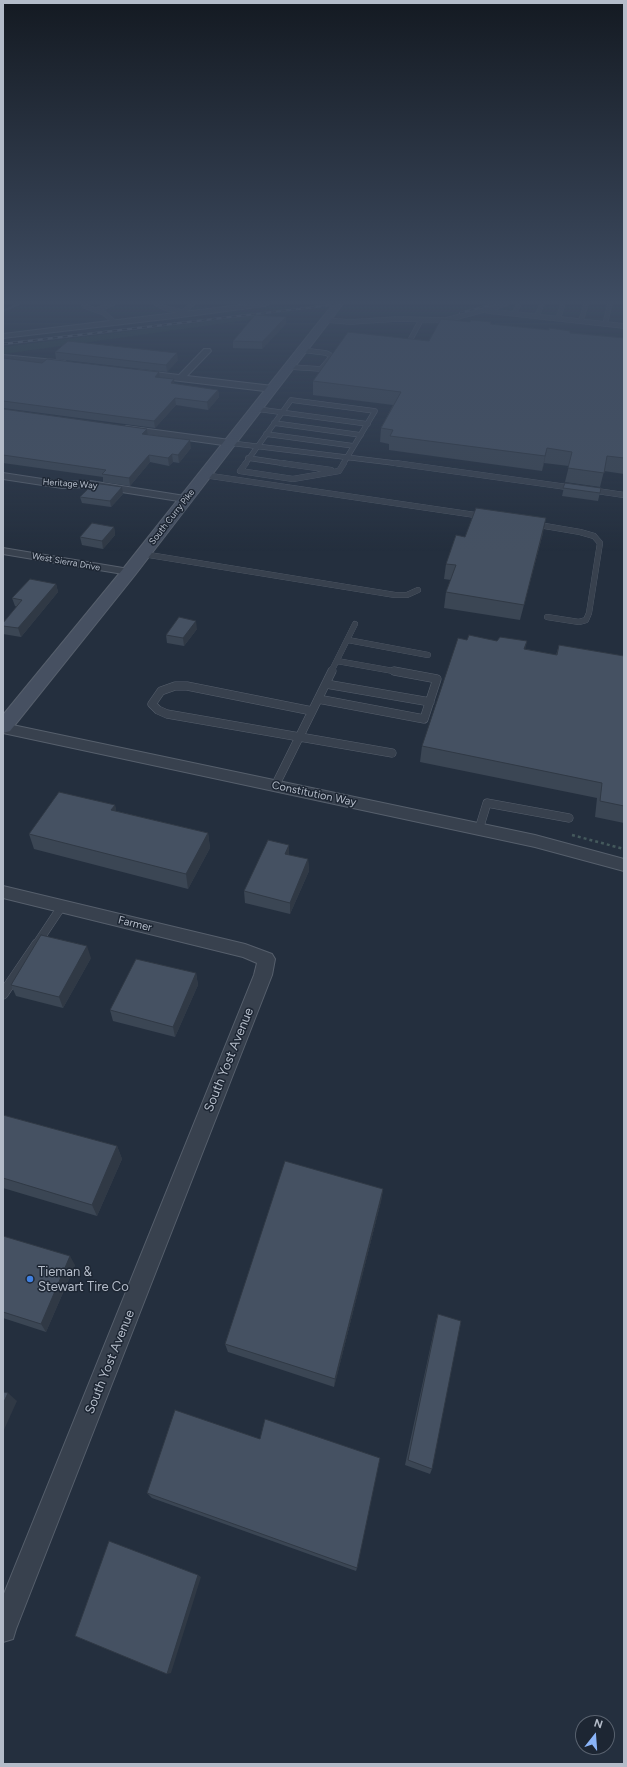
<!DOCTYPE html>
<html>
<head>
<meta charset="utf-8">
<style>
	body { margin:0 }
	#map { position:relative; width:627px; height:1767px; overflow:hidden; background:#242f3e; font-family:Figtree,sans-serif }
	canvas { display:block }
	.frame { position:absolute; inset:0; border:4px solid #b4bcc9; pointer-events:none }
	.north { position:absolute; left:575px; top:1715px; width:40px; height:40px; box-sizing:border-box; background:#1d2633; border:1px solid #59626f; border-radius:50%; rotate:17deg; font-size:11px; font-weight:700; line-height:16px; text-align:center; color:#b4bcc9 }
	.north::after { content:''; display:block; margin:auto; width:14px; height:18px; background:#8ab4f8; clip-path:polygon(50% 0,100% 100%,50% 72%,0 100%) }
</style>
</head>
<body>
<div id="map">
<canvas width="627" height="1767"></canvas>
<div class="frame"></div>
<div class="north">N</div>
</div>
<script>
const ctx = document.querySelector('canvas').getContext('2d');
ctx.lineJoin = 'round';
function fillPath(path, color) {
  ctx.fillStyle = color;
  ctx.fill(path, 'evenodd');
}
function poly(rows) {
  const path = new Path2D();
  for (const r of rows) {
    path.moveTo(r[0], r[1]);
    for (let i = 2; i < r.length; i += 2) path.lineTo(r[i], r[i + 1]);
  }
  return path;
}
function trace(path, color, width, dash) {
  ctx.strokeStyle = color;
  ctx.lineWidth = width;
  ctx.lineCap = dash ? 'butt' : 'round';
  ctx.setLineDash(dash || []);
  ctx.stroke(path);
}
function label(font, color, halo, rows, align = 'center') {
  ctx.font = font + ' Figtree,sans-serif';
  ctx.lineWidth = 3;
  ctx.setLineDash([]);
  ctx.textBaseline = 'middle';
  ctx.strokeStyle = halo;
  ctx.fillStyle = color;
  for (const [text, x, y, turn = 0] of rows) {
    ctx.save();
    ctx.translate(x, y);
    ctx.rotate((+turn || 0) * Math.PI / 180);
    ctx.textAlign = isNaN(turn) ? turn : align;
    if (halo) ctx.strokeText(text, 0, 0);
    ctx.fillText(text, 0, 0);
    ctx.restore();
  }
}
const green = poly([
	[264,314,263,318,3,354,3,347]
]);
const stream = poly([
	[3,311,19,304]
]);
const path = poly([
	[572,835,624,849]
]);
const serviceFar3 = poly([
	[85,304,84,306,104,313,115,323],
	[157,304,165,308,183,312],
	[96,310,112,304],
	[488,311,624,326],
	[514,314,519,304],
	[180,315,192,304],
	[537,316,542,304],
	[558,319,563,304],
	[326,320,350,322,397,319,446,320,506,304],
	[581,321,586,304],
	[605,324,610,304],
	[405,344,408,344,421,320],
	[290,367,321,369,332,356,326,353,302,350],
	[257,409,368,424],
	[274,423,361,435],
	[266,434,354,446],
	[230,443,402,464],
	[248,458,288,464],
	[245,464,291,400,375,411,343,464]
]);
const serviceFar2 = poly([
	[246,463,240,471,293,479,339,471,344,463],
	[281,463,331,470],
	[395,463,574,488],
	[204,475,482,516],
	[590,490,624,495],
	[533,524,580,532,594,536,600,543,589,613,586,620,579,622,547,617],
	[143,554,395,595,407,595,418,590],
	[348,640,428,655],
	[337,661,399,672],
	[331,672,355,624]
]);
const serviceFar1 = poly([
	[326,684,430,702],
	[318,699,424,719,437,679,394,671],
	[312,711,187,686,175,686,161,691,152,704,158,710,167,714,392,753],
	[275,786,332,671],
	[479,829,487,803,569,818],
	[36,945,62,906]
]);
const service = poly([
	[3,994,37,944]
]);
const minor = poly([
	[248,304,269,304,265,306,166,319,3,338,3,334,248,304],
	[204,349,210,349,211,351,187,376,273,386,277,389,273,392,138,376,134,373,138,370,179,375,204,349],
	[3,355,65,361,69,364,65,367,5,359,3,359,3,355],
	[126,426,230,440,235,443,230,446,123,431,121,429,126,426],
	[3,473,62,482,90,481,185,496,190,499,185,502,90,487,62,488,3,479,3,473],
	[3,548,129,569,135,572,129,575,3,554,3,548],
	[3,723,535,835,624,859,624,871,535,847,3,733,3,723],
	[3,886,245,944,272,954,275,959,272,975,16,1629,13,1639,3,1642,3,1596,254,975,257,963,243,957,3,898,3,886]
]);
const secondary = poly([
	[333,304,343,304,135,575,10,731,3,733,3,715,123,569,333,304]
]);
const rail = poly([
	[460,313,494,304],
	[3,344,340,304]
]);
const wall = poly([
	[470,322,491,322,491,324,624,338,624,474,604,471,600,487,565,482,569,466,544,463,542,471,389,450,389,444,380,442,381,428,393,405,313,395,313,381,429,341],
	[286,324,262,349,233,348,233,341],
	[55,352,178,360,167,372,56,359],
	[3,358,42,363,159,372,159,378,175,384,218,390,219,397,208,410,176,405,155,428,3,408],
	[3,409,147,429,148,435,191,448,179,463,173,462,169,466,150,462,130,486,103,482,103,477,3,463],
	[565,483,601,488,598,501,562,496],
	[123,494,111,507,82,503,80,497],
	[114,527,115,535,103,549,82,545,80,537],
	[543,533,520,620,444,608,446,592,451,580,444,579,446,564,465,537],
	[56,584,58,592,21,637,3,634,3,623,17,607,15,606,12,598],
	[197,629,184,646,167,643,166,635],
	[559,645,624,656,624,823,595,817,597,798,420,762,422,746,526,649,556,655],
	[115,805,116,811,208,833,210,848,188,889,34,849,29,834],
	[289,855,308,859,309,871,290,914,245,903,244,891],
	[91,958,63,1008,16,996,11,985],
	[196,973,198,985,175,1037,113,1021,110,1010],
	[3,1115,117,1146,122,1159,97,1216,3,1188],
	[383,1189,381,1201,334,1387,228,1352,225,1344],
	[3,1236,75,1265,46,1332,3,1318],
	[438,1314,432,1469,430,1474,405,1465,436,1321],
	[260,1439,357,1568,356,1571,152,1498,147,1493]
]);
const shadedWall = poly([
	[286,317,286,324,262,349,262,342],
	[177,353,178,360,167,372,166,365],
	[159,372,160,380,155,377],
	[174,379,175,387,171,383],
	[218,390,219,397,208,410,207,402],
	[175,398,176,405,155,428,154,421],
	[147,429,148,436,142,434],
	[190,440,191,448,179,463,178,455],
	[547,448,544,463,542,471,545,456],
	[172,454,173,462,169,466,168,458],
	[149,455,150,462,130,486,129,478],
	[122,487,123,494,111,507,110,501],
	[546,518,543,533,520,620,524,605],
	[114,527,115,535,103,549,102,541],
	[56,584,58,592,21,637,18,628],
	[196,621,197,629,184,646,183,638],
	[527,641,524,656,524,649],
	[115,805,118,820,111,810],
	[208,833,210,848,188,889,186,874],
	[289,845,289,857,285,854],
	[308,859,309,871,290,914,290,903],
	[87,946,91,958,63,1008,59,997],
	[196,973,198,985,175,1037,173,1027],
	[117,1146,122,1159,97,1216,92,1205],
	[383,1189,381,1201,334,1387,335,1379],
	[70,1256,75,1265,46,1332,41,1324],
	[8,1393,17,1401,3,1432,3,1404],
	[198,1575,201,1577,171,1673,167,1674]
]);
const building = poly([
	[255,315,286,317,262,342,233,341,255,315],
	[441,319,470,322,471,320,491,322,490,324,549,330,549,328,570,331,570,333,624,338,624,458,607,456,604,473,568,468,572,452,547,448,545,456,390,436,393,430,381,428,401,392,313,381,348,332,429,341,441,319],
	[68,341,177,353,166,365,55,352,68,341],
	[3,358,42,363,47,359,159,372,155,377,174,379,171,383,218,390,207,402,175,398,154,421,3,401,3,358],
	[3,409,147,429,142,434,190,440,178,455,172,454,168,458,149,455,129,478,102,474,106,470,3,455,3,409],
	[94,483,122,487,110,501,80,497,94,483],
	[565,483,601,488,600,493,563,488,565,483],
	[476,508,546,518,524,605,446,592,456,565,446,564,456,535,465,537,476,508],
	[92,523,114,527,102,541,80,537,92,523],
	[30,579,56,584,18,628,3,626,3,623,22,600,12,598,30,579],
	[179,617,196,621,183,638,166,635,179,617],
	[469,635,497,641,500,637,527,641,524,649,557,655,559,645,624,656,624,806,600,801,602,783,422,746,458,638,467,640,469,635],
	[59,792,115,805,111,810,208,833,186,874,29,834,59,792],
	[268,840,289,845,285,854,308,859,290,903,244,891,268,840],
	[41,935,87,946,59,997,11,985,41,935],
	[136,959,196,973,173,1027,110,1010,136,959],
	[3,1115,117,1146,92,1205,3,1178,3,1115],
	[285,1161,383,1189,335,1379,225,1344,285,1161],
	[3,1236,70,1256,41,1324,3,1312,3,1236],
	[438,1314,461,1321,432,1469,408,1460,438,1314],
	[3,1392,8,1393,3,1404,3,1392],
	[175,1410,260,1439,265,1419,380,1458,357,1568,147,1493,175,1410],
	[109,1541,198,1575,167,1674,75,1636,109,1541]
]);
const markers = [
	[30,1279,4,"#3f7fe0"]
];
const farStreetnames = [
	["Heritage Way",70,484,4],
	["South Curry Pike",172,517,-52],
	["West Sierra Drive",66,562,10]
];
const streetNames = [
	["Constitution Way",314,794,12],
	["Farmer",135,924,14]
];
const nearStreetnames = [
	["South Yost Avenue",229,1060,-68],
	["South Yost Avenue",110,1362,-68]
];
const nearPoinames = [
	["Tieman &",38,1272],
	["Stewart Tire Co",38,1287]
];
fillPath(green, '#263c3f');
trace(stream, '#394c67', 2.5);
trace(serviceFar3, '#565f6c', 5.5);
trace(serviceFar2, '#565f6c', 6);
trace(serviceFar1, '#565f6c', 9);
trace(service, '#565f6c', 11);
trace(minor, '#565f6c', 2);
trace(secondary, '#565f6c', 2);
trace(path, '#44595c', 2.5, [3, 3]);
trace(serviceFar3, '#38414e', 4.5);
trace(serviceFar2, '#38414e', 5.5);
trace(serviceFar1, '#38414e', 8);
trace(service, '#38414e', 10);
fillPath(minor, '#38414e');
fillPath(secondary, '#465061');
trace(rail, '#5a6575', 2.5);
trace(rail, '#1d2633', 1.5, [5]);
fillPath(wall, '#3b4654');
fillPath(shadedWall, '#303945');
fillPath(building, '#455162');
trace(building, '#303945', 1);
const sky = ctx.createLinearGradient(0, 0, 0, 551);
sky.addColorStop(0, '#141a22');
sky.addColorStop(0.55, '#3f4d63');
sky.addColorStop(1, '#3f4d6300');
ctx.fillStyle = sky;
ctx.fillRect(0, 0, 627, 551);
for (const [x, y, r, color] of markers) {
  const dot = new Path2D();
  dot.arc(x, y, r, 0, 2 * Math.PI);
  ctx.fillStyle = color;
  ctx.fill(dot);
  trace(dot, '#1d2633', 1.5);
}
label('9px', '#b4bcc9', '#1d2633', farStreetnames);
label('11px', '#b4bcc9', '#1d2633', streetNames);
label('13px', '#b4bcc9', '#1d2633', nearStreetnames);
label('13px', '#b4bcc9', '#1d2633', nearPoinames, 'left');
</script>
</body>
</html>
